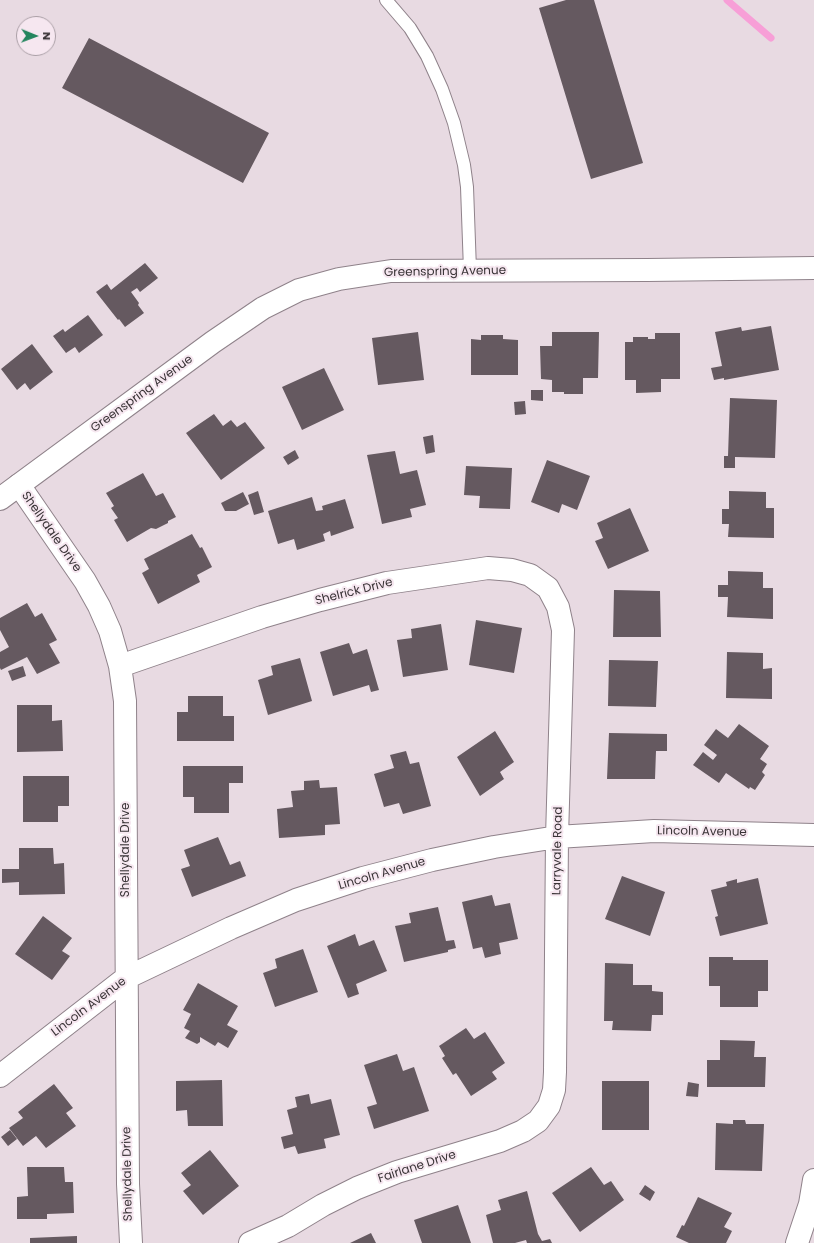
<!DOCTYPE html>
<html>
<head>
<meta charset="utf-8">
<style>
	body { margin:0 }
	#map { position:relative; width:814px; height:1243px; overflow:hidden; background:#e8dae2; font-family:Poppins,sans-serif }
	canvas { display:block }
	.north { position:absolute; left:16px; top:16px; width:40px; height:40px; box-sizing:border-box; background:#f6e7f0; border:1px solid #aa9fa6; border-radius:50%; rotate:91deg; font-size:11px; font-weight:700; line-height:16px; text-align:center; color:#393336 }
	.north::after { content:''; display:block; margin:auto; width:14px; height:18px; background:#24855e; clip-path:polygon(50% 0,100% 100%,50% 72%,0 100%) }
</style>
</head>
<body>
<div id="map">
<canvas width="814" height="1243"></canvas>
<div class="north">N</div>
</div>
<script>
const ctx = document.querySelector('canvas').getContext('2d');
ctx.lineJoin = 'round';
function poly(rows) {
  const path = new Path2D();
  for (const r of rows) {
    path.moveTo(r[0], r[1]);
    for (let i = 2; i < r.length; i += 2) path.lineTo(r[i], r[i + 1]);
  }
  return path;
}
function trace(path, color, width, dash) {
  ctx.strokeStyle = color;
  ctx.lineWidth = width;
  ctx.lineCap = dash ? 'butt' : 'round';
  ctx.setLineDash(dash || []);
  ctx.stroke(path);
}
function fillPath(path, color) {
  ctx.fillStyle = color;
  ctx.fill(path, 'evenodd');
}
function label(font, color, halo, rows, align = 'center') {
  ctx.font = font + ' Poppins,sans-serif';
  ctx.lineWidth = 4;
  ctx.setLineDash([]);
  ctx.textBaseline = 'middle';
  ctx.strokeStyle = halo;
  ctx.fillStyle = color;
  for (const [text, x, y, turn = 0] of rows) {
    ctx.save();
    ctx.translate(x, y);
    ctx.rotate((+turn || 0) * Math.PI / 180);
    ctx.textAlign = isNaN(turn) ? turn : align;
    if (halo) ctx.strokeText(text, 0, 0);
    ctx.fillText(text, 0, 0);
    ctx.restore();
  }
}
const stream = poly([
	[727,0,771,38]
]);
const building = poly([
	[566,0,594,0,643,163,591,179,539,8],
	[89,38,269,133,243,183,62,88],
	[145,263,158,278,140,292,137,288,131,292,139,303,138,305,144,313,125,327,119,319,118,320,96,292,107,284,111,290],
	[88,315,103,335,79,353,75,347,66,353,53,336,63,329,65,332],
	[771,326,779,370,724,380,724,378,714,380,711,368,722,366,715,332,741,327,742,331],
	[418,332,424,380,378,385,372,338],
	[552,332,599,332,598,378,583,378,583,394,564,394,564,392,552,392,552,380,541,379,540,346,552,346],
	[655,333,680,333,680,379,661,379,661,392,636,393,636,380,625,380,625,342,633,342,633,337,648,337,648,339,655,339],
	[481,335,503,335,503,339,518,340,518,375,471,375,471,339,481,340],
	[32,344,53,372,30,390,25,383,17,390,1,369],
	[324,368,344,410,302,430,282,387],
	[531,390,543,390,543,401,531,400],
	[730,398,777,400,775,458,735,457,735,468,724,468,724,456,728,456],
	[525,401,526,414,515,415,514,402],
	[214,414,223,426,231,420,237,427,245,422,265,448,221,480,186,433],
	[433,435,435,452,426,454,423,437],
	[295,450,299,458,288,465,283,457],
	[395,451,400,474,417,470,426,505,410,509,412,517,382,524,367,455],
	[547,460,590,476,577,510,562,504,559,513,531,502],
	[466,466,512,468,510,509,479,508,480,496,464,495],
	[143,473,156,496,163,493,176,517,168,521,168,523,156,529,151,528,127,542,114,520,118,518,111,508,114,506,106,493],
	[258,491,264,512,254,515,248,495],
	[729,491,766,492,766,508,774,508,774,538,728,537,729,524,722,524,722,509,729,509],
	[243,492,249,504,236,511,225,511,221,503],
	[312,497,316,511,323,510,322,506,345,499,354,528,331,536,330,531,323,534,325,541,297,550,294,539,278,544,268,511],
	[630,508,649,551,608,569,595,541,603,538,597,523],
	[192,534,200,548,202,547,212,567,197,575,200,582,158,604,142,573,149,569,144,559],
	[728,571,763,572,763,588,773,588,773,619,727,617,728,597,718,597,718,585,728,585],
	[614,590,660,591,661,637,613,637],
	[27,603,35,617,42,613,57,640,49,644,60,663,37,674,27,657,1,670,0,668,0,652,9,647,0,630,0,618],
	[476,620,522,628,514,673,469,665],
	[441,624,448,670,403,677,397,640,412,638,411,629],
	[349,643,353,654,367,649,379,690,371,692,369,685,333,696,320,652],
	[727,652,763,653,763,669,772,668,772,699,726,698],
	[300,658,312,701,268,715,258,680,273,675,271,666],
	[609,660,658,661,656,707,608,706],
	[23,666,26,676,12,681,8,671],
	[188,696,223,696,223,716,234,716,234,741,177,741,177,712,188,712],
	[17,705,52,705,52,721,62,720,63,751,17,752],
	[739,724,769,746,760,759,767,764,762,772,765,775,755,790,750,787,749,789,726,773,719,783,693,765,703,752,713,760,717,755,704,745,716,729,728,738],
	[495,731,514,762,500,772,504,779,480,796,457,757],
	[609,733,667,734,667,751,656,751,655,779,607,779],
	[406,751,410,764,419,762,431,806,403,814,399,803,384,807,374,774,394,768,390,755],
	[183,766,243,766,243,783,229,783,229,813,194,813,194,797,183,797],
	[23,776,69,776,69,806,58,806,58,822,23,822],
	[319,780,320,788,337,787,340,824,325,825,325,835,279,838,277,809,293,807,291,791,304,790,304,781],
	[218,837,230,865,240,861,246,876,192,897,181,869,190,866,184,850],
	[19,848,53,848,54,864,64,863,65,894,19,895,19,882,2,883,2,869,19,869],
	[622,876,665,892,650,936,605,919],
	[758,878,768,924,720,936,715,917,718,916,711,890,727,886,726,882,737,879,737,883],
	[492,895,495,906,510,903,518,939,499,943,501,954,485,958,482,947,473,949,462,902],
	[438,907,446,941,454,940,456,948,448,950,448,952,404,962,395,926,411,923,409,913],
	[43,916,72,938,62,951,70,956,52,980,15,954],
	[355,934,359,946,374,940,387,971,356,984,359,994,348,998,327,946],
	[303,949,318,992,275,1007,263,973,277,968,275,959],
	[709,957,733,957,733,960,768,960,768,991,758,991,758,1007,720,1007,720,986,709,986],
	[605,963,633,964,633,985,652,985,652,991,663,992,663,1015,652,1015,651,1031,612,1030,613,1021,604,1021],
	[198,983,238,1006,227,1025,238,1031,228,1048,218,1042,215,1046,200,1037,200,1042,197,1044,185,1038,190,1031,184,1028,191,1014,183,1010],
	[466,1028,474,1039,485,1032,505,1063,492,1072,497,1079,471,1096,456,1073,453,1075,442,1058,445,1056,439,1046],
	[720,1040,755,1041,754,1057,766,1057,765,1087,707,1087,707,1060,720,1060],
	[397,1054,403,1071,414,1067,429,1111,374,1129,367,1107,377,1104,364,1065],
	[222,1080,223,1126,188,1126,187,1110,176,1111,176,1081],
	[602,1081,649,1081,649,1130,602,1130],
	[688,1082,699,1084,698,1097,686,1096],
	[54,1084,73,1108,66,1113,76,1126,46,1148,36,1136,23,1146,9,1128,23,1118,18,1112],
	[309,1094,311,1104,331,1099,340,1135,324,1139,326,1148,298,1154,295,1146,284,1149,281,1137,293,1134,287,1110,297,1107,295,1097],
	[733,1120,745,1120,746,1124,764,1124,762,1171,715,1170,716,1123,733,1124],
	[10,1130,17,1139,8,1146,1,1137],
	[210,1150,239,1186,203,1215,183,1191,191,1185,181,1173],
	[27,1167,64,1167,65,1182,73,1182,74,1213,47,1214,47,1219,17,1219,17,1197,28,1196],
	[591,1167,604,1185,611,1181,624,1200,580,1232,552,1193],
	[645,1185,655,1192,650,1201,639,1194],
	[527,1191,538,1234,542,1241,550,1239,552,1243,527,1243,526,1240,515,1243,493,1243,486,1215,501,1210,498,1200],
	[698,1197,732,1213,724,1227,732,1231,726,1243,689,1243,676,1237,682,1225,684,1226],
	[458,1205,471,1243,422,1243,414,1220],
	[371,1233,376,1243,350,1243],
	[77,1236,77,1243,30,1243,30,1238]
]);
const service = poly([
	[386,0,410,28,427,56,442,89,454,123,464,165,467,187,470,270]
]);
const minor = poly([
	[19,485,85,581,99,606,110,631,120,666,125,701,128,1184,131,1243],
	[120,666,262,617,320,600,387,583,488,568,512,570,530,575,548,588,558,607,563,630,557,837,555,1072,554,1090,549,1106,538,1121,523,1131,500,1141,397,1172,357,1188,323,1205,288,1226,250,1243],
	[0,1076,126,978,231,928,296,900,363,878,432,860,494,847,557,837,654,831,814,835],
	[797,1243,810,1204,814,1180]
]);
const secondary = poly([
	[0,499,213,342,263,308,299,290,339,279,391,271,647,270,814,268]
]);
const streetNames = [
	["Greenspring Avenue",445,272,-1],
	["Greenspring Avenue",142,394,-36],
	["Shellydale Drive",51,532,55],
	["Shelrick Drive",354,592,-14],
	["Lincoln Avenue",702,832,1],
	["Shellydale Drive",126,850,-90],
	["Larryvale Road",558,851,-89],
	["Lincoln Avenue",382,874,-16],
	["Lincoln Avenue",89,1007,-37],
	["Fairlane Drive",417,1167,-18],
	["Shellydale Drive",128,1174,-91]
];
trace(stream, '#f79fd7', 7);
fillPath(building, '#655960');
trace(service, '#8f828a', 14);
trace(minor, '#8f828a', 24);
trace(secondary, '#8f828a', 24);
trace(service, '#fff', 12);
trace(minor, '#fff', 22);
trace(secondary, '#fff', 22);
label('12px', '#393336', '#f6e7f0', streetNames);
</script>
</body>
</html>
